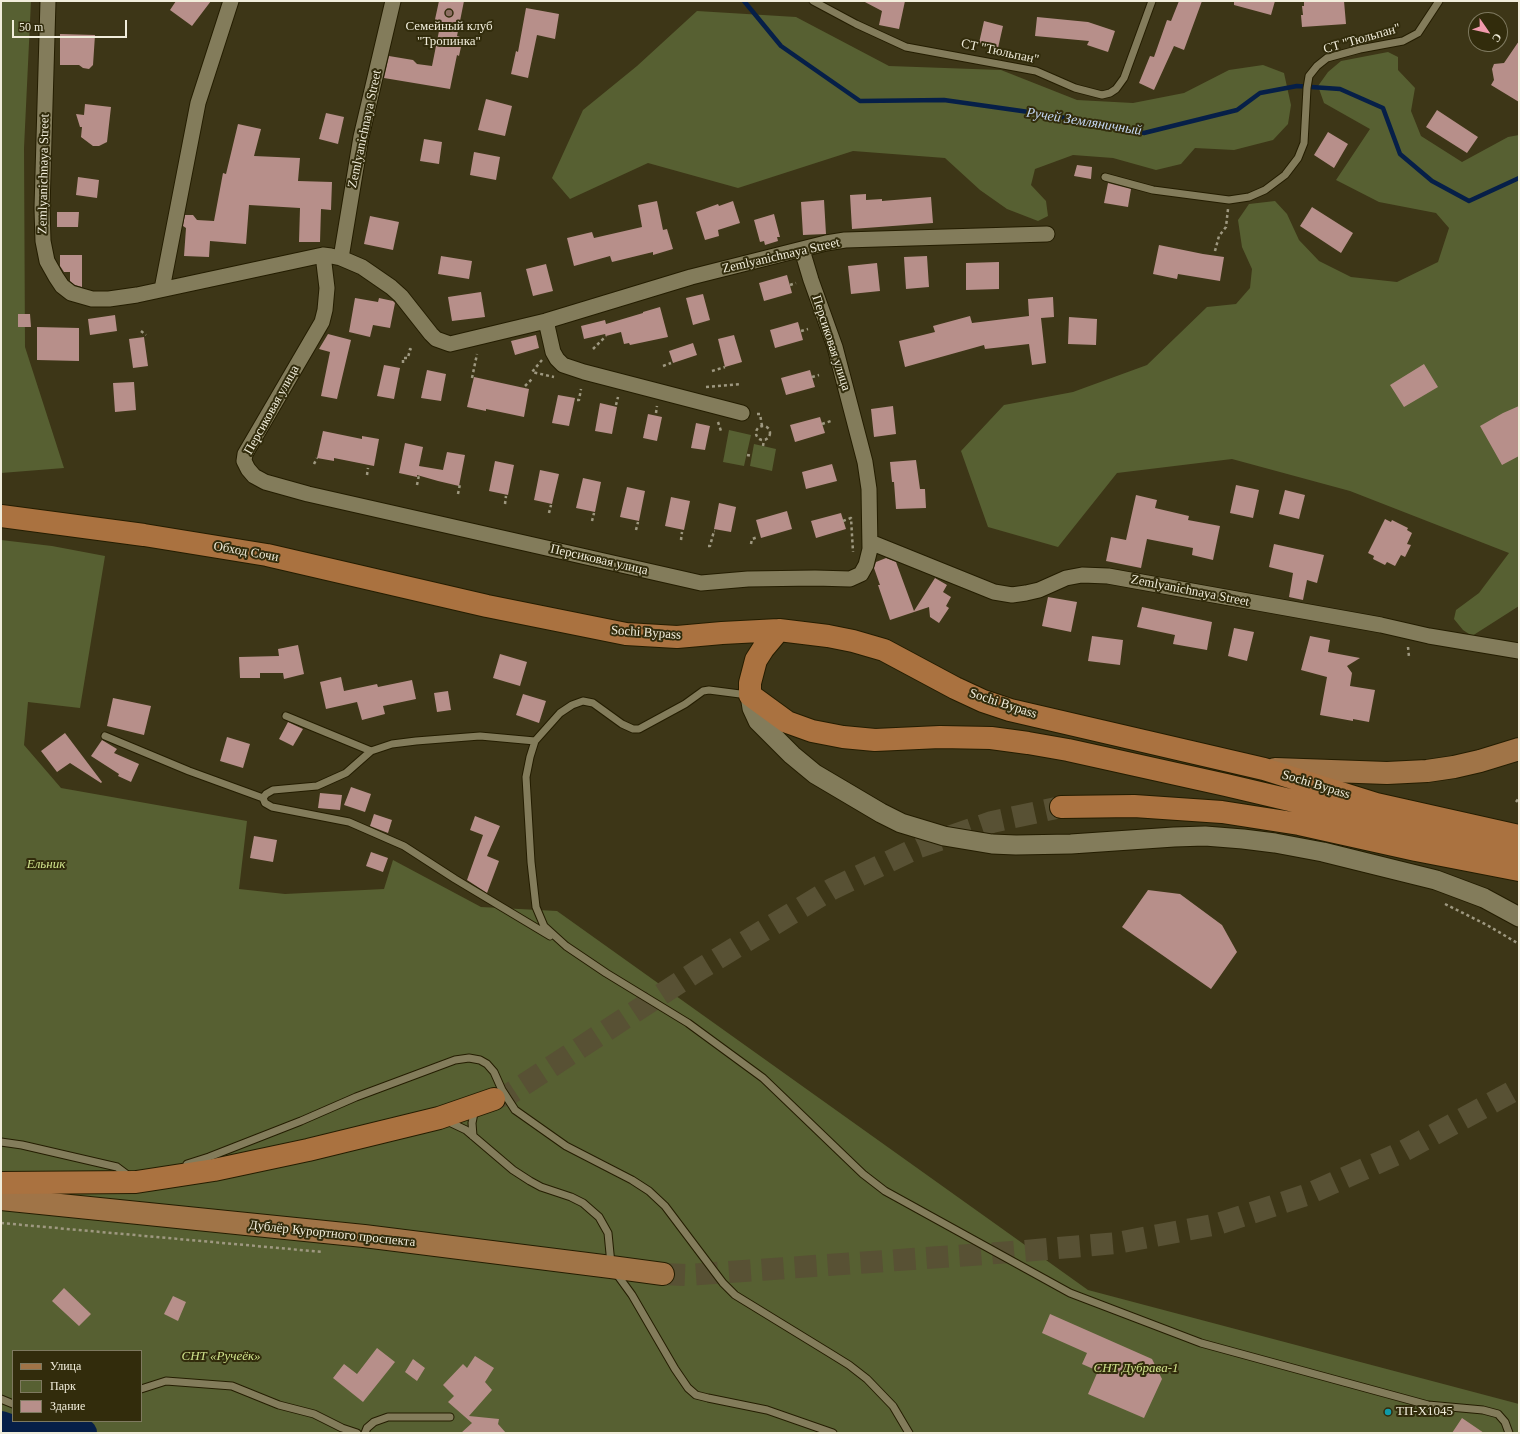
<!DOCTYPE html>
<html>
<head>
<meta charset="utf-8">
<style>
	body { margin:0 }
	#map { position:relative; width:1520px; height:1434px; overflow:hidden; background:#3d3617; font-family:"Times New Roman",serif }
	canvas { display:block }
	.frame { position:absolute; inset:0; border:2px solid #f1eddb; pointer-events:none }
	.legend { position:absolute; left:12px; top:1350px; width:130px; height:72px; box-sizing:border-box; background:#322c0c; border:1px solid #7e795f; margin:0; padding:5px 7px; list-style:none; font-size:12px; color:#f1eddb }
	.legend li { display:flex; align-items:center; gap:8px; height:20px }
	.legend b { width:20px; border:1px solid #7e795f }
	.north { position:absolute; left:1468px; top:12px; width:40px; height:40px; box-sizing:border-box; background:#322c0c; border:1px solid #7e795f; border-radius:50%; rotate:124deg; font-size:11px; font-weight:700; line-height:16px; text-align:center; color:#f1eddb }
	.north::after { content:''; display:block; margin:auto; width:14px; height:18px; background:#f29aad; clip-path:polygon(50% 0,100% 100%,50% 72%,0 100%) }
	.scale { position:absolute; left:12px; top:20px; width:115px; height:18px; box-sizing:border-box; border:2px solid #f1eddb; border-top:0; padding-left:5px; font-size:12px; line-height:14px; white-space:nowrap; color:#f1eddb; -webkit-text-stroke:3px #322c0c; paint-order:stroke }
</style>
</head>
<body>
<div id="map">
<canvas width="1520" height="1434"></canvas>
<div class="frame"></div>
<ul class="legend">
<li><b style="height:5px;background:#a07447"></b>Улица</li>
<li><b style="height:11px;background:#576032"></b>Парк</li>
<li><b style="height:11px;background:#b78f8a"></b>Здание</li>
</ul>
<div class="north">С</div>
<div class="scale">50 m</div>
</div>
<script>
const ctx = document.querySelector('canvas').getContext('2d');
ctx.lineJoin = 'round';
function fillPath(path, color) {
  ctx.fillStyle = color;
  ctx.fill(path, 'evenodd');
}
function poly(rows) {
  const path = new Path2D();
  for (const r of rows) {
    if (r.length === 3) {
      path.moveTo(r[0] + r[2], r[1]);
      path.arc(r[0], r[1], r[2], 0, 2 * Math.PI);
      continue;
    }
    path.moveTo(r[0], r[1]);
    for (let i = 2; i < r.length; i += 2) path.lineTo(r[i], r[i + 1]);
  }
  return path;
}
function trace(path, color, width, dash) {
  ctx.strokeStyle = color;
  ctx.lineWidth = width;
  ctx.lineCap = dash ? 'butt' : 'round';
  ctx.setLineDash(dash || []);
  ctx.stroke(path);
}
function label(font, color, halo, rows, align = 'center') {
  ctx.font = font + ' "Times New Roman",serif';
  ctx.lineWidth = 4;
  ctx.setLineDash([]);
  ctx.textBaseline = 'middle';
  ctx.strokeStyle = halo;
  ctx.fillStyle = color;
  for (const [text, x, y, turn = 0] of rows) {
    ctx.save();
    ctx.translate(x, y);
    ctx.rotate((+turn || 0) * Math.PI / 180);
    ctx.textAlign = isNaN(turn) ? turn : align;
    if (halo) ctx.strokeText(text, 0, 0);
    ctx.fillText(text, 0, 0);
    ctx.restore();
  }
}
const green = poly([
	[1,1,31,1,24,148,25,347,64,468,1,473],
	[697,11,796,17,889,66,1001,70,1077,100,1133,103,1184,93,1229,70,1263,65,1284,73,1291,105,1288,124,1273,140,1234,150,1195,148,1181,164,1156,170,1113,158,1073,155,1035,169,1031,185,1046,201,1048,216,1038,221,1007,209,980,190,945,158,853,151,738,188,648,163,570,199,552,178,583,110,637,66],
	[1388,52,1398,57,1398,70,1415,88,1411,111,1421,136,1462,162,1508,137,1519,135,1519,606,1472,636,1463,630,1454,619,1456,610,1479,593,1509,553,1350,491,1232,459,1117,473,1058,547,988,527,961,451,1004,405,1073,392,1147,365,1207,307,1236,304,1250,288,1252,269,1242,247,1238,220,1249,204,1275,201,1287,214,1299,240,1319,261,1351,277,1397,282,1438,262,1449,228,1436,213,1379,202,1336,180,1370,129,1324,103,1318,86,1328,72,1341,61],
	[729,430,751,435,744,466,723,462],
	[754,444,776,449,772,471,750,466],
	[1,540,52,546,105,556,80,708,28,702,24,745,61,788,247,821,239,889,285,894,384,889,393,860,481,907,557,911,1088,1290,1519,1404,1519,1433,1,1433],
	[13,1351,141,1351,141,1421,13,1421]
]);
const stream = poly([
	[744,1,781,46,860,101,944,100,1050,115,1144,133,1237,110,1260,93,1297,86,1340,89,1383,108,1400,154,1432,181,1469,201,1519,178]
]);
const river = poly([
	[1,1425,22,1432,65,1430,83,1433]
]);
const building = poly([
	[176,1,211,1,192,26,170,10],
	[439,1,464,1,457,36,463,38,459,56,457,55,450,89,384,78,389,56,413,60,417,64,432,66,440,26,434,24],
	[863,1,905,1,899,29,879,25,882,11],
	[1179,1,1202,1,1184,50,1174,46,1154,90,1139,83,1150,56,1154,57,1167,20,1171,21],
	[1234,1,1275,1,1271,15,1234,5],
	[1304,1,1344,1,1346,24,1302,27,1301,15,1303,15,1302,6,1304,6],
	[526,8,559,14,555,39,537,35,528,78,511,74,516,51,518,52],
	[1037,17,1088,22,1115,31,1108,52,1087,45,1089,41,1035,36],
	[984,21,1003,26,998,48,979,43],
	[60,34,95,35,93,65,89,69,83,68,79,65,60,65],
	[1519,41,1519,102,1491,85,1494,80,1492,69,1494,64,1504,63],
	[486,99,512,106,505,136,478,130],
	[85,104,111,107,107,142,99,146,93,146,81,137,82,127,80,127,76,114,84,115],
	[1437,110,1478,137,1467,153,1426,127],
	[326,113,344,117,338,144,319,139],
	[238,124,261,129,254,156,300,158,298,181,332,182,331,210,321,209,320,242,299,242,300,208,249,205,246,244,210,241,209,257,184,256,186,228,183,226,185,215,193,215,197,220,214,221,223,173,226,174],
	[1328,132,1348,144,1334,168,1314,155],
	[424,139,442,142,439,164,420,161],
	[474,152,500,157,496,180,470,175],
	[1077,165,1092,167,1091,179,1074,176],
	[78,177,99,180,97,198,76,195],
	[1108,183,1131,189,1128,207,1104,203],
	[866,194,866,200,882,199,882,201,931,197,933,223,852,229,850,195],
	[824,200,826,234,803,235,801,202],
	[657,201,663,230,667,229,673,249,653,255,653,252,612,262,610,256,574,266,567,238,592,232,594,238,642,227,638,205],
	[733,201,740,223,718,230,719,236,705,240,696,212,718,204,719,206],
	[1312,207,1353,233,1341,253,1300,226],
	[57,212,79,212,78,227,57,227],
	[774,214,780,237,777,237,778,241,765,245,764,241,760,242,754,220],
	[370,216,399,222,393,250,364,244],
	[1159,245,1203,254,1224,257,1220,281,1178,274,1177,279,1153,274],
	[60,255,82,255,82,287,75,285,70,281,70,272,64,272,60,266],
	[441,256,472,261,469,279,438,274],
	[927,256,929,287,906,289,904,257],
	[999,262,999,289,966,290,966,263],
	[877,263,880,291,851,294,848,266],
	[546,264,553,291,533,296,526,269],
	[787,275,792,293,764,301,759,283],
	[481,292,485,317,452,321,448,297],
	[703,294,710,320,693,325,686,298],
	[1053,297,1054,317,1041,318,1046,363,1032,365,1029,344,985,349,984,345,905,367,899,341,935,332,933,326,970,316,972,323,1029,316,1028,299],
	[355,298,378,302,379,298,393,301,395,303,390,328,373,325,370,337,349,332],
	[660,307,668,337,630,345,629,343,624,344,621,332,606,336,605,334,584,339,581,326,605,320,606,324,643,313,643,312],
	[18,314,30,314,31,327,18,327],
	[115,315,117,331,90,335,88,319],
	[1069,317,1097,319,1096,345,1068,344],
	[798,322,803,340,775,348,770,330],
	[37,327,79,328,79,361,37,360],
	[328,334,351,340,337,399,321,396,330,352,319,349],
	[536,335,539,348,515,355,511,341],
	[734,335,742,362,725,367,718,339],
	[144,337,148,366,133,368,129,339],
	[693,343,697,355,673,363,669,351],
	[1424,364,1438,387,1404,407,1390,385],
	[384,365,400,368,394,399,377,396],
	[427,370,446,374,441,401,421,398],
	[810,370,815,387,786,395,781,378],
	[474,377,529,389,524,417,486,409,486,411,467,407],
	[134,382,136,410,115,412,113,383],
	[558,395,575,398,569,426,552,423],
	[600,403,617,407,612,434,595,431],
	[893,406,896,434,874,437,871,409],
	[1519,406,1519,456,1502,465,1480,426,1503,413],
	[648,414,662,417,657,441,643,438],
	[820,417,825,433,795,442,790,425],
	[696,423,710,426,705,450,691,448],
	[323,431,362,439,362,436,379,439,374,466,334,458,334,461,317,458],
	[405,443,423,447,419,466,443,470,447,452,465,455,459,486,438,481,417,475,417,477,399,473],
	[916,460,920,489,925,489,926,508,896,509,894,482,892,482,890,462],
	[495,461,514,465,508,495,489,491],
	[832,464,837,481,806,489,802,472],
	[540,470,559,474,552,504,534,500],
	[583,478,601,482,595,512,576,508],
	[1236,485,1259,490,1253,518,1230,513],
	[627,487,645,491,639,521,620,517],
	[1285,490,1305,495,1299,519,1279,514],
	[1136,495,1157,500,1155,508,1189,516,1188,520,1220,526,1213,560,1192,555,1193,548,1147,539,1141,568,1106,561,1111,537,1126,540],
	[671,497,690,501,684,530,665,526],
	[719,503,736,507,731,532,714,529],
	[787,511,792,529,761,538,756,520],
	[841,513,846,529,816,538,811,521],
	[1385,519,1391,522,1392,520,1408,528,1407,530,1412,533,1407,544,1411,545,1405,557,1401,555,1395,566,1387,562,1385,565,1373,559,1374,556,1368,553],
	[1274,544,1324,555,1317,583,1307,580,1303,600,1289,597,1293,573,1269,567],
	[886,558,896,562,914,611,935,578,947,585,943,592,951,597,946,606,949,608,939,623,930,617,929,607,890,620,878,585,880,585,874,568,876,562],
	[1048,597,1077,602,1071,632,1042,626],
	[1142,607,1212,622,1207,650,1173,644,1175,635,1137,627],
	[1234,628,1254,632,1247,661,1228,656],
	[1092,636,1123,640,1120,665,1088,661],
	[1310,636,1330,640,1328,652,1360,658,1347,666,1352,673,1350,686,1375,690,1369,722,1353,719,1353,721,1320,715,1327,677,1301,670],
	[298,645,304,674,284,679,283,673,260,673,260,678,240,678,239,657,279,656,278,649],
	[500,654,527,662,520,686,493,678],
	[341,677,344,691,377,684,378,687,412,680,416,699,383,706,385,714,362,720,357,702,326,709,320,682],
	[448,691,451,710,437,712,434,693],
	[523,694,546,701,539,723,516,715],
	[113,698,151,706,144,735,107,726],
	[288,722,303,729,293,746,279,739],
	[65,733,102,782,101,783,70,763,57,772,41,751],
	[227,737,250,744,243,768,220,761],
	[102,740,117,749,114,753,139,764,131,782,118,776,119,774,91,756],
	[351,787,371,794,365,812,344,805],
	[320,793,342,795,340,810,318,808],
	[374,814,392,820,388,833,370,826],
	[475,816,500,826,487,856,499,861,487,893,467,880,483,835,470,830],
	[254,836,277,840,273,862,250,858],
	[371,852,388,858,383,872,366,866],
	[1148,890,1180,894,1222,925,1237,952,1211,989,1122,927],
	[64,1288,91,1314,79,1326,52,1301],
	[173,1296,186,1302,178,1321,164,1314],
	[1050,1314,1152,1359,1162,1379,1144,1418,1088,1394,1098,1371,1082,1364,1087,1353,1042,1333],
	[377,1348,395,1362,363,1402,333,1378,344,1364,357,1374],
	[475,1356,494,1368,485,1382,492,1390,469,1416,499,1419,498,1424,506,1433,461,1433,472,1423,448,1402,454,1396,443,1385,463,1364,467,1368],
	[413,1359,425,1368,417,1381,405,1372],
	[1462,1418,1484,1433,1452,1433]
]);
const primaryTunnel = poly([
	[663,1274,687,1275,1012,1252,1117,1243,1218,1224,1306,1195,1400,1153,1519,1088]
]);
const trunkTunnel = poly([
	[494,1099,511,1093,697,971,832,889,919,847,992,822,1061,807]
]);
const path = poly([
	[1215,251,1219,236,1226,227,1228,209],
	[790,285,796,283],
	[141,331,146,335],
	[801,331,808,329],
	[593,349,606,336],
	[542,360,532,372,554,377],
	[403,363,403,358,408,358,410,349,412,350],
	[663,366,671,363],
	[712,371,725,367],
	[812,377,819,375],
	[472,378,477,354],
	[525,386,533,378],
	[706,387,741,384],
	[577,400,579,400,581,389],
	[616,405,618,397],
	[656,413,657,406],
	[757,414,760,414,762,426],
	[718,422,721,431],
	[822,424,831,421],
	[763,433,7],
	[763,446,764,440],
	[747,455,752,456],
	[314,464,317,458],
	[367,475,368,468],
	[417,485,419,475],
	[458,494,460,484],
	[505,504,506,496],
	[549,513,551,505],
	[592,521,594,513],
	[843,521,851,518,853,552],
	[636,530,638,522],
	[681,540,682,532],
	[751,544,752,539,758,537],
	[708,546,710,546,714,531,715,531],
	[1408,647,1409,657],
	[1516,802,1519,798],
	[1445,904,1487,925,1519,944],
	[1,1223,323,1252]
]);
const service = poly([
	[813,1,856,24,906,47,1036,71,1075,88,1102,95,1110,93,1116,89,1124,78,1152,1],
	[1105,177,1153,190,1229,200,1249,197,1265,190,1285,175,1298,158,1304,143,1307,88,1309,76,1317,66,1327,58,1360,49,1403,41,1418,33,1439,1],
	[286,716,371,751,392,744,416,741,480,736,535,741,530,757,526,777,531,862,536,907,544,926,566,946,606,973,688,1023,763,1078,863,1174,885,1191,1070,1293,1201,1343,1428,1405,1483,1410,1498,1414,1505,1422,1509,1433],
	[105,736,189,771,263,798],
	[535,741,560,713,572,705,583,701,593,703,622,724,633,729,639,729,685,704,703,691,709,690,748,695],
	[371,751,346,773,317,786,273,790,266,794,263,798,265,803,272,807,349,822,404,846,455,879,550,936],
	[445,1120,466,1130,513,1170,530,1181,541,1187,571,1197,583,1203,599,1217,608,1233,611,1264],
	[473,1136,472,1123,475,1108],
	[1,1142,22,1145,117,1167,129,1176],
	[187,1164,209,1157,301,1121,356,1097,455,1060,469,1058,480,1060,487,1064,494,1072,502,1090,515,1110,566,1146,632,1180,649,1191,665,1206,723,1283,735,1295,828,1352,849,1365,867,1379,893,1406,909,1433],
	[616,1273,632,1295,675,1369,688,1388,696,1395,708,1398,767,1410,833,1433],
	[141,1389,166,1381,232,1386,279,1405,314,1414,342,1428,357,1433],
	[1,1399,13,1404],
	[365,1433,367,1428,374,1422,388,1417,450,1417]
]);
const minor = poly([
	[48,1,42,208,43,241,47,261,56,277,62,286,71,293,92,299,109,299,137,295,323,255,331,256,341,258,362,267,391,287,401,296,431,334,436,339,450,344,546,321,691,277,826,243,845,240,1047,234],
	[323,255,327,288,325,310,322,322,245,454,244,461,248,469,254,476,265,482,308,494,701,583,748,579,815,578,850,579,861,574,866,565,870,549,869,489,865,462,835,347,811,280,802,250],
	[341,258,361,137,393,1],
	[162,289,198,103,231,1],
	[546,321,553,352,557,359,563,365,584,372,742,413],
	[870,542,994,592,1012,595,1026,593,1039,590,1066,578,1082,575,1108,576,1381,625,1429,636,1519,651]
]);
const tertiary = poly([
	[750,695,752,708,758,721,792,755,815,774,881,813,901,823,944,836,992,844,1016,845,1071,844,1174,837,1205,836,1243,839,1275,843,1323,852,1436,880,1484,898,1519,917]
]);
const primary = poly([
	[1275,769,1387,773,1427,771,1454,767,1480,761,1519,749],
	[1,1199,364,1236,611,1267,663,1274]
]);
const trunk = poly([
	[1,516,144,535,267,555,487,606,626,634,677,637,722,633,779,630,828,636,853,641,884,650,955,688,983,701,1010,710,1264,769,1376,804,1519,836],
	[779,630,763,649,756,660,750,683,750,695,787,722,812,731,843,737,875,740,940,737,991,738,1028,743,1068,750,1226,785,1519,854],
	[1061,807,1134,806,1222,812,1299,824,1416,850,1519,870],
	[1,1183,136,1182,214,1170,308,1150,439,1118,494,1099]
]);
const markers = [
	[449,13,4,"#8d6e63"],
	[1388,1412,4,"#0f9aa8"]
];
const poiNames = [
	["Семейный клуб",449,27],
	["\"Тропинка\"",449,42],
	["ТП-Х1045",1396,1412,"left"]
];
const streetNames = [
	["СТ \"Тюльпан\"",1362,39,-16],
	["СТ \"Тюльпан\"",1000,52,12],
	["Zemlyanichnaya Street",365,129,-78],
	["Zemlyanichnaya Street",44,174,-89],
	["Zemlyanichnaya Street",781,256,-13],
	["Персиковая улица",831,343,72],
	["Персиковая улица",272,410,-61],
	["Обход Сочи",246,552,10],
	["Персиковая улица",599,560,13],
	["Zemlyanichnaya Street",1190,591,11],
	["Sochi Bypass",646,633,4],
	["Sochi Bypass",1003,704,18],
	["Sochi Bypass",1316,785,17],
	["Дублёр Курортного проспекта",332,1234,6]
];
const parkNames = [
	["Ельник",46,865],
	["СНТ «Ручеёк»",221,1357],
	["СНТ Дубрава-1",1136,1369]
];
const waterNames = [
	["Ручей Земляничный",1084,122,9]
];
fillPath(green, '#576032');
trace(stream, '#061f48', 4.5);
trace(river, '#061f48', 28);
fillPath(building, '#b78f8a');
trace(primaryTunnel, '#585134', 22, [22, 11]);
trace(trunkTunnel, '#585134', 22, [22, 11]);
trace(service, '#241d00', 9);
trace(minor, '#241d00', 17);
trace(tertiary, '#241d00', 21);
trace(primary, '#241d00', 24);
trace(trunk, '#241d00', 24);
trace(path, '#9e9880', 2.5, [3, 3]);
trace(service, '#837c5b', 7);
trace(minor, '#837c5b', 15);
trace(tertiary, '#837c5b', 19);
trace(primary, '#a07447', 22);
trace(trunk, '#aa7240', 22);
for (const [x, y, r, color] of markers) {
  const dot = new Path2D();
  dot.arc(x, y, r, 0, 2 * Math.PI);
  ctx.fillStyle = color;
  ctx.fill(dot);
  trace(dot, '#322c0c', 1.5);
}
label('13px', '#f1eddb', '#322c0c', poiNames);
label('13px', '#f1eddb', '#322c0c', streetNames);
label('italic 13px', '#cfe28b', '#322c0c', parkNames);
label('italic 14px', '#c5d7f4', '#322c0c', waterNames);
</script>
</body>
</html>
